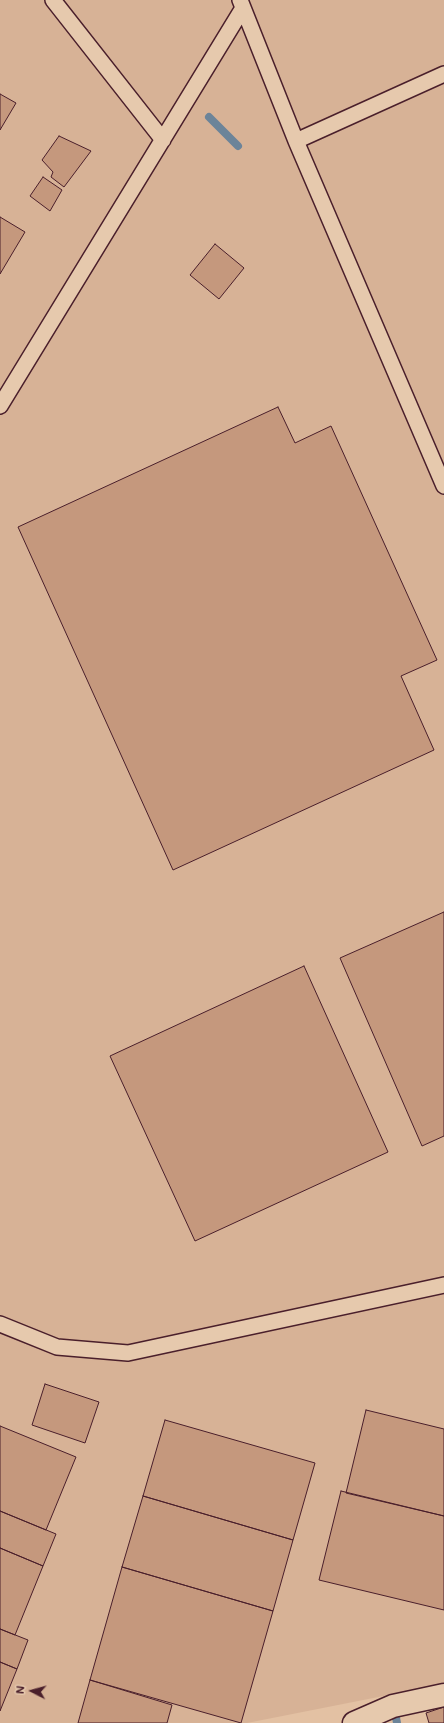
<!DOCTYPE html>
<html>
<head>
<meta charset="utf-8">
<style>
	body { margin:0 }
	#map { position:relative; width:444px; height:1723px; overflow:hidden; background:#e3c1a3; font-family:Mali,sans-serif }
	canvas { display:block }
	.north { position:absolute; left:12px; top:1671px; width:40px; height:40px; -webkit-text-stroke:3px #e6c9ad; paint-order:stroke; rotate:276deg; font-size:11px; font-weight:700; line-height:16px; text-align:center; color:#4a1f2b }
	.north::after { content:''; display:block; margin:auto; width:14px; height:18px; background:#4a1f2b; clip-path:polygon(50% 0,100% 100%,50% 72%,0 100%) }
</style>
</head>
<body>
<div id="map">
<canvas width="444" height="1723"></canvas>
<div class="north">N</div>
</div>
<script>
const ctx = document.querySelector('canvas').getContext('2d');
ctx.lineJoin = 'round';
function fillPath(path, color) {
  ctx.fillStyle = color;
  ctx.fill(path, 'evenodd');
}
function poly(rows) {
  const path = new Path2D();
  for (const r of rows) {
    path.moveTo(r[0], r[1]);
    for (let i = 2; i < r.length; i += 2) path.lineTo(r[i], r[i + 1]);
  }
  return path;
}
function trace(path, color, width, dash) {
  ctx.strokeStyle = color;
  ctx.lineWidth = width;
  ctx.lineCap = dash ? 'butt' : 'round';
  ctx.setLineDash(dash || []);
  ctx.stroke(path);
}
const built = poly([
	[0,0,444,0,444,1684,247,1723,0,1723]
]);
const stream = poly([
	[209,117,238,146],
	[394,1707,397,1723]
]);
const building = poly([
	[0,94,16,103,0,130,0,94],
	[59,136,91,151,64,187,51,177,53,172,42,160,59,136],
	[43,177,62,190,50,211,30,196,43,177],
	[0,217,25,232,0,274,0,217],
	[215,244,244,268,219,299,190,275,215,244],
	[278,407,295,443,331,426,437,660,401,676,434,750,173,870,18,527,278,407],
	[444,912,444,1136,422,1146,340,958,444,912],
	[304,966,388,1152,195,1241,110,1056,304,966],
	[45,1384,99,1402,85,1443,32,1425,45,1384],
	[366,1410,444,1429,444,1516,346,1493,366,1410],
	[165,1420,315,1463,293,1540,143,1496,165,1420],
	[0,1426,76,1457,46,1530,0,1511,0,1426],
	[341,1491,444,1516,444,1610,319,1580,341,1491],
	[143,1496,293,1540,273,1611,122,1567,143,1496],
	[0,1511,56,1534,43,1566,0,1548,0,1511],
	[0,1548,43,1566,15,1635,0,1629,0,1548],
	[122,1567,273,1611,241,1723,90,1680,122,1567],
	[0,1629,28,1640,17,1669,0,1662,0,1629],
	[0,1662,17,1669,0,1711,0,1662],
	[90,1680,172,1705,167,1723,78,1723,90,1680],
	[444,1707,444,1723,429,1723,426,1713,444,1707]
]);
const service = poly([
	[53,0,163,140],
	[240,0,296,141,444,486],
	[296,141,444,74],
	[0,406,243,8],
	[0,1324,57,1347,128,1353,444,1285]
]);
const minor = poly([
	[354,1723,393,1706,444,1695]
]);
fillPath(built, '#d7b296');
trace(stream, '#6c8499', 8);
fillPath(building, '#c5987d');
trace(building, '#4a1f2b', 1);
trace(service, '#4a1f2b', 18);
trace(minor, '#4a1f2b', 25);
trace(service, '#e6c9ad', 15);
trace(minor, '#e6c9ad', 22);
</script>
</body>
</html>
